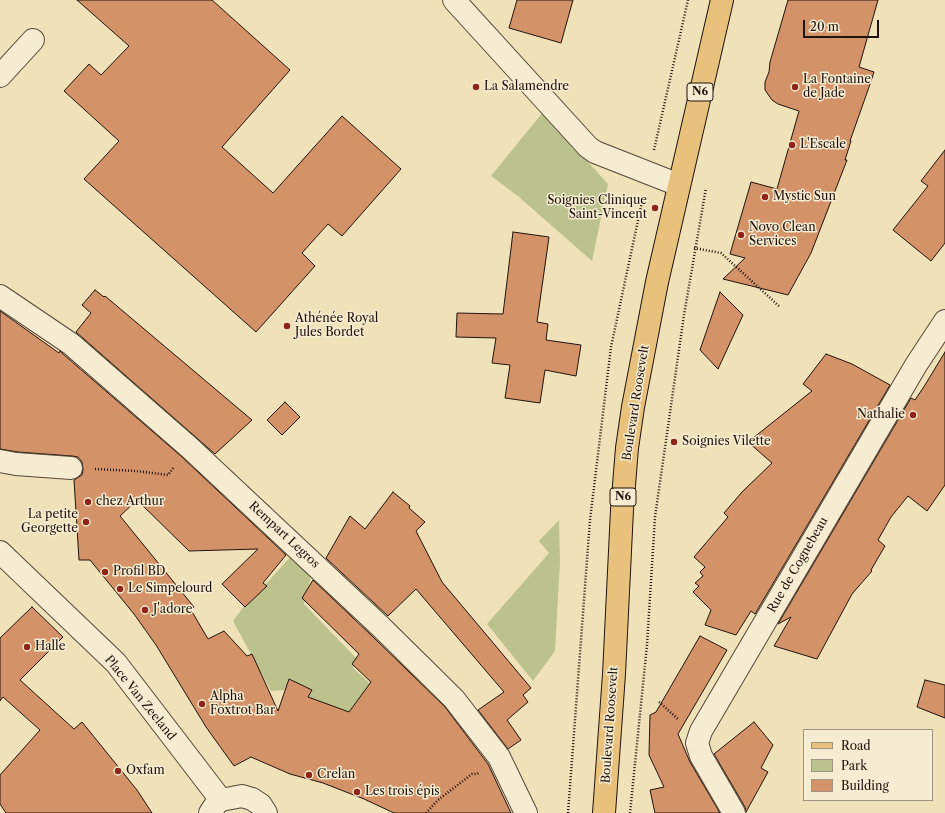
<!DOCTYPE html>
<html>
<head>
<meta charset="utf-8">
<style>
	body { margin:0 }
	#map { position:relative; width:945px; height:813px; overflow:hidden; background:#f0e2b8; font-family:"Libre Caslon Text",serif }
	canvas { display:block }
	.legend { position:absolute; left:803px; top:729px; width:130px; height:72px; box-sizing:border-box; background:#f5ecd1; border:1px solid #a09583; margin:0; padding:5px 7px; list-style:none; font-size:12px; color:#20130d }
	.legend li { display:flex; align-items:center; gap:8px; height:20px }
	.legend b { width:20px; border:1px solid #a09583 }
	.scale { position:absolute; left:803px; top:20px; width:76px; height:18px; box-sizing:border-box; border:2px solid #20130d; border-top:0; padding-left:5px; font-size:12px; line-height:14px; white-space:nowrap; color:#20130d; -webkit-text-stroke:3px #f5ecd1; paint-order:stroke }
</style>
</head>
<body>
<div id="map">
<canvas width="945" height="813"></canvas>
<ul class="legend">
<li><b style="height:5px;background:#e8c17c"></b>Road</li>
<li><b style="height:11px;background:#bcc28d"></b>Park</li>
<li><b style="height:11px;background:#d49268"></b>Building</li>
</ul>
<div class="scale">20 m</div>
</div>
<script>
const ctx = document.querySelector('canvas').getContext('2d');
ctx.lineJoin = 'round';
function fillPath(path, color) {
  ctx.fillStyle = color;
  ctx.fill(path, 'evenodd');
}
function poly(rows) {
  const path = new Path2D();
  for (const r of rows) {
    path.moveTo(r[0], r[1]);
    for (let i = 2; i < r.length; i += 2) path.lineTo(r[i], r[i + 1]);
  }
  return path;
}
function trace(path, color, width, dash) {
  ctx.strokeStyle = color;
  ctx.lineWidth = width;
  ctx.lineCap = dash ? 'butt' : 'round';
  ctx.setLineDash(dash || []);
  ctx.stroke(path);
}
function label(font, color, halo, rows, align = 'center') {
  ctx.font = font + ' "Libre Caslon Text",serif';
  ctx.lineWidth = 3;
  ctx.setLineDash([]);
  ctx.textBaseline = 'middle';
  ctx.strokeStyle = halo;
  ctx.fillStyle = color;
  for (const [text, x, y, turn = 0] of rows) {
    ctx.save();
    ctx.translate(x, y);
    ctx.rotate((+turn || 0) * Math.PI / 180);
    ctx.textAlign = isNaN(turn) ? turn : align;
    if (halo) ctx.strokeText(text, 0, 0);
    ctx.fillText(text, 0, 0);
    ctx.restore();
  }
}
const green = poly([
	[543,112,608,184,592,261,519,197,491,176],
	[559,520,560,562,555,651,533,681,487,624,549,553,539,541],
	[293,554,311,577,304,604,358,660,353,668,373,686,353,714,284,690,271,691,233,621,244,606,263,587]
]);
const building = poly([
	[77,0,212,0,290,70,222,147,273,193,342,116,401,169,342,236,328,224,302,253,315,266,256,332,84,179,119,141,64,91,89,64,101,75,129,46,77,0],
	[517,0,573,0,561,43,509,28,517,0],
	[788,0,878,0,859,67,874,72,869,87,850,141,851,141,845,160,847,160,811,253,788,295,723,279,745,258,730,254,751,182,777,189,799,111,778,104,772,100,765,90,765,82,769,72,770,62,788,0],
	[945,150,945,243,931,261,893,230,928,186,921,181,945,150],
	[513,232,549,237,537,322,548,324,546,340,581,345,576,376,545,370,540,403,505,398,510,365,492,363,496,338,456,337,457,313,503,314,513,232],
	[95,290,104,297,105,296,252,420,215,454,76,332,91,313,82,305,95,290],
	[720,292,743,315,718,369,700,350,720,292],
	[0,311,59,353,60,351,63,354,182,457,286,555,263,583,267,586,245,607,222,584,258,549,189,551,137,500,120,516,194,607,191,610,208,639,224,631,247,656,252,654,278,711,289,679,312,690,308,697,349,712,371,682,352,664,359,654,302,598,313,580,371,635,445,707,488,764,511,813,394,813,364,799,323,783,290,774,251,757,234,766,206,727,156,645,134,614,90,560,79,560,74,480,82,475,83,469,82,462,78,457,72,456,18,452,0,449,0,311],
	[945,352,945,485,927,511,908,496,891,517,878,540,885,546,871,570,872,571,852,594,817,659,774,646,791,617,778,624,911,398,915,400,925,385,945,352],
	[826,354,852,364,890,385,755,614,751,611,736,635,705,625,711,610,693,592,699,586,695,583,703,576,700,572,705,567,694,557,728,517,724,513,742,492,772,463,748,442,812,391,803,384,826,354],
	[285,402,300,417,282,435,267,420,285,402],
	[393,492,410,506,409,508,425,522,416,531,442,582,531,688,523,695,528,702,507,720,521,740,508,749,478,710,504,692,416,589,388,616,326,558,350,516,365,529,393,492],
	[32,607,63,637,20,680,74,729,82,722,137,790,152,813,6,813,0,804,0,775,40,730,3,697,0,701,0,638,32,607],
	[700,636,727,650,678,734,690,762,720,813,655,813,650,790,664,787,649,755,650,715,656,712,700,636],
	[925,680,945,685,945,718,917,707,925,680],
	[754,722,773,745,761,768,768,772,746,812,745,807,714,754,754,722]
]);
const path = poly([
	[654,150,688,0],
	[694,248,721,253,780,307],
	[95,469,136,471,168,475,174,467],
	[659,702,679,720],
	[426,813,438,800,472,774,477,774,480,772],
	[568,813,590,520,611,347,643,197],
	[630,813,647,645,655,517,684,315,706,188]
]);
const minor = poly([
	[454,0,588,147,595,152,679,185],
	[0,76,33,40],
	[0,296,71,344,190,448,380,626,454,699,499,757,526,813],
	[0,461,16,464,71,468],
	[0,552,116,663,221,800],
	[210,813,216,804,221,800,242,796,252,799,261,805,266,813],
	[734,813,701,756,697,743,701,731,916,365,945,321]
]);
const major = poly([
	[604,813,614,674,622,510,627,448,633,407,657,282,722,0]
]);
const markers = [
	[476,87,4,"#8f2418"],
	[795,87,4,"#8f2418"],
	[792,145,4,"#8f2418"],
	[765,197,4,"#8f2418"],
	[655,208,4,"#8f2418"],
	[741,235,4,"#8f2418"],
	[287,326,4,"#8f2418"],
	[913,415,4,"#8f2418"],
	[674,442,4,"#8f2418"],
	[88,502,4,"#8f2418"],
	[86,522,4,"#8f2418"],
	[105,572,4,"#8f2418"],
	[120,589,4,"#8f2418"],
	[145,610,4,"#8f2418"],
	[27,647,4,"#8f2418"],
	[202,704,4,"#8f2418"],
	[118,771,4,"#8f2418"],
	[309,775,4,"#8f2418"],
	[357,792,4,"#8f2418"]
];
const shields = [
	[700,92,26],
	[623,497,26]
];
const shieldNames = [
	["N6",700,92],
	["N6",623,497]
];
const poiNames = [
	["La Fontaine",803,80],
	["de Jade",803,94],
	["La Salamendre",484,87],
	["L'Escale",800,145],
	["Mystic Sun",773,197],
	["Soignies Clinique",647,201,"right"],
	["Saint-Vincent",647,215,"right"],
	["Novo Clean",749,228],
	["Services",749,242],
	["Athénée Royal",295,319],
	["Jules Bordet",295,333],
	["Nathalie",905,415,"right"],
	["Soignies Vilette",682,442],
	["chez Arthur",96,502],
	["La petite",78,515,"right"],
	["Georgette",78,529,"right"],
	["Profil BD",113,572],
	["Le Simpelourd",128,589],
	["J'adore",153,610],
	["Halle",35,647],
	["Alpha",210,697],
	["Foxtrot Bar",210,711],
	["Oxfam",126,771],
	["Crelan",317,775],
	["Les trois épis",365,792]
];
const streetNames = [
	["Boulevard Roosevelt",636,403,-81],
	["Rempart Legros",284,535,43],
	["Rue de Cognebeau",798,565,-60],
	["Place Van Zeeland",140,698,51],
	["Boulevard Roosevelt",610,725,-86]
];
fillPath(green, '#bcc28d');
fillPath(building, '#d49268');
trace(building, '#20130d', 1);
trace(minor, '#544738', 24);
trace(major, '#20130d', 24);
trace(path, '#20130d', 2.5, [1, 2]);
trace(minor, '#f5ecd1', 22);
trace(major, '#e8c17c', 22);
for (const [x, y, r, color] of markers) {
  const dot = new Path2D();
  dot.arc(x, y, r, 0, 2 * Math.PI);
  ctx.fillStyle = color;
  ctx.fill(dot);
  trace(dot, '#f5ecd1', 1.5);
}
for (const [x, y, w] of shields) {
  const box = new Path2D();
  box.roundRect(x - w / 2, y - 9, w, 18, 3);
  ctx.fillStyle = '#f5ecd1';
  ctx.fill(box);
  trace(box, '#20130d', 1);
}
label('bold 11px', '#20130d', null, shieldNames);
label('12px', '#20130d', '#f5ecd1', poiNames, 'left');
label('12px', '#20130d', '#f5ecd1', streetNames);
</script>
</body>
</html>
